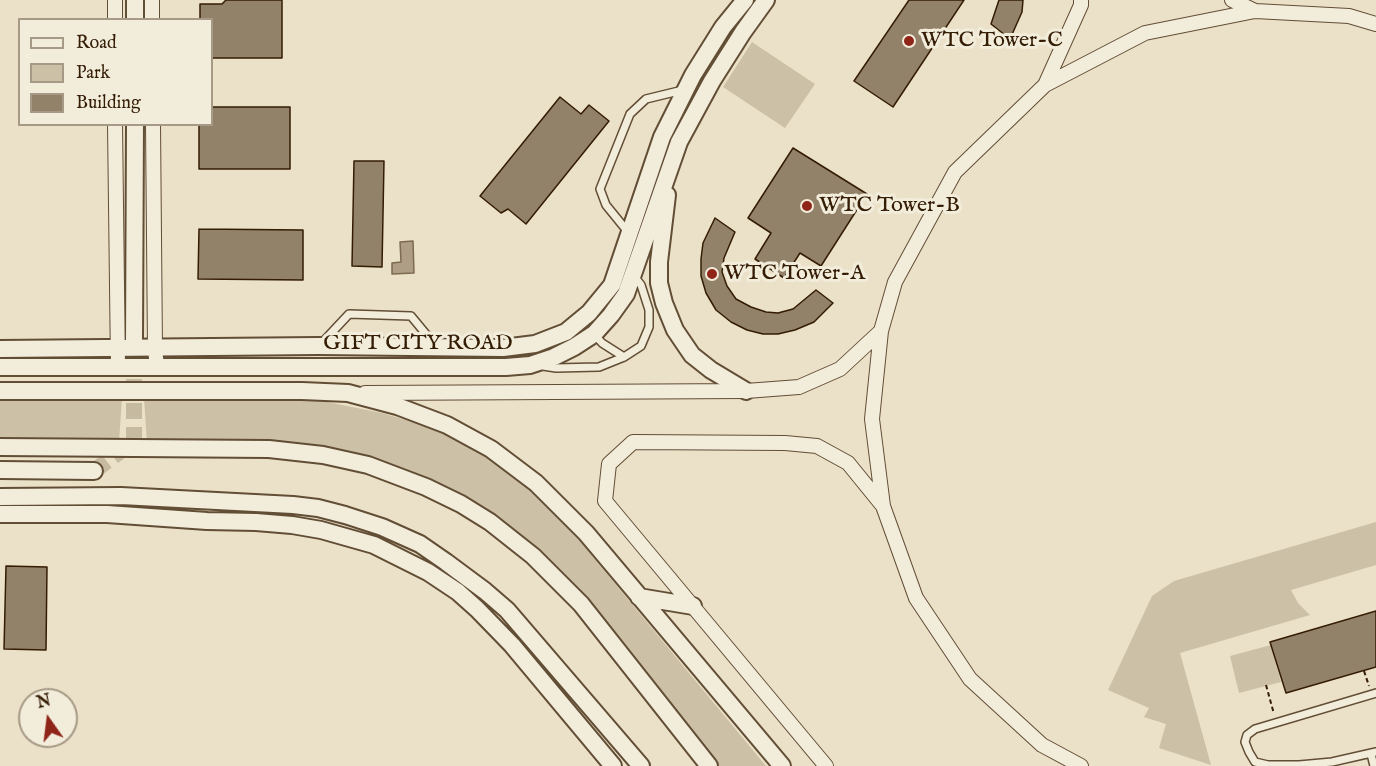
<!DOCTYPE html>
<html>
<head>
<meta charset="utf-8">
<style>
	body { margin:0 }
	#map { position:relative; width:1376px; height:766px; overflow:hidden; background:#ebe1c8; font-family:"IM FELL English",serif }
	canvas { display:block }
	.legend { position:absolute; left:18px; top:18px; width:195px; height:108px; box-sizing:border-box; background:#f2ecdb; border:2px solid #a69985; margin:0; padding:8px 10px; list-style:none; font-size:18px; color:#341c04 }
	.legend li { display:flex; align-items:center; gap:12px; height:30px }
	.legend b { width:30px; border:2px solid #a69985 }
	.north { position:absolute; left:18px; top:688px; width:60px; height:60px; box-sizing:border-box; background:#f2ecdb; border:2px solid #a69985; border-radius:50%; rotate:346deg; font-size:16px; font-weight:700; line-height:24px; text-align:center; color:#341c04 }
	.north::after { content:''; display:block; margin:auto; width:21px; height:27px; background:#8f2418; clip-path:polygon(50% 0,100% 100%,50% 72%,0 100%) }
</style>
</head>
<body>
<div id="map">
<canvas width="1376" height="766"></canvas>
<ul class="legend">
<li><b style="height:8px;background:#f2ecdb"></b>Road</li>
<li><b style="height:16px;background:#ccc0a7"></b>Park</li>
<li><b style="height:16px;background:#93826a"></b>Building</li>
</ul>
<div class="north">N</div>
</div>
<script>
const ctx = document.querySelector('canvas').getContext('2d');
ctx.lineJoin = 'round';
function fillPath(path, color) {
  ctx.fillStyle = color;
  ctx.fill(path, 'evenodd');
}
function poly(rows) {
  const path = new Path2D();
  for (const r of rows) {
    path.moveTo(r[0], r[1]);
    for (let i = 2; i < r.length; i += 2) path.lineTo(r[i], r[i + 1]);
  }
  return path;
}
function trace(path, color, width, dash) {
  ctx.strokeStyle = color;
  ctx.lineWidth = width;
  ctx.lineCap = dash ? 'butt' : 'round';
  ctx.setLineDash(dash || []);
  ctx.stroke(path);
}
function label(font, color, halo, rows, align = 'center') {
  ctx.font = font + ' "IM FELL English",serif';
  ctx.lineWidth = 6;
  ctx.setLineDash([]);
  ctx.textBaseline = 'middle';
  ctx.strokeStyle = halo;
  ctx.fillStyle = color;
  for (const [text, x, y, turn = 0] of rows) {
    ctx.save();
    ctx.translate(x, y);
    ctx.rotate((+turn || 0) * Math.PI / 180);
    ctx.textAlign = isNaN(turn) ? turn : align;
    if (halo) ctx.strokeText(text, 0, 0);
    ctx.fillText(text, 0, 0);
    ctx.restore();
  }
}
const green = poly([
	[752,42,815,84,785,128,723,87],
	[0,398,122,398,119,442,0,440],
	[144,398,317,400,382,413,444,431,478,450,512,472,556,509,593,557,766,766,717,766,553,563,510,529,465,497,428,478,384,461,314,445,231,440,147,442],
	[1376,522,1376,565,1291,590,1298,603,1310,615,1180,653,1211,765,1159,748,1166,724,1144,717,1149,708,1108,690,1152,596,1174,581],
	[1271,645,1281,682,1239,693,1230,656]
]);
const water = poly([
	[413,241,414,273,392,274,392,263,401,262,400,242,413,241]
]);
const building = poly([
	[226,0,282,0,282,58,212,58,212,20,200,20,200,4,222,4,226,0],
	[909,0,964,0,893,107,854,81,909,0],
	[999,0,1023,0,1022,12,1010,39,991,24,999,0],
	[560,97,581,114,589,105,609,121,526,224,508,209,501,213,480,196,560,97],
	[212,107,290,107,290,169,199,169,199,124,212,124,212,107],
	[793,148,867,194,821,266,800,253,784,278,755,259,771,233,748,218,793,148],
	[354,161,384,161,382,267,352,266,354,161],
	[715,218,735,232,724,258,722,272,727,286,736,299,751,307,766,312,778,313,793,309,816,290,833,303,814,322,795,330,778,334,763,334,747,330,731,322,716,310,706,293,701,276,701,259,703,243,715,218],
	[199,229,303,230,303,280,198,279,199,229],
	[6,566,47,567,46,650,4,649,6,566],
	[1376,611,1376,667,1286,693,1270,642,1376,611]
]);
const tertiaryTunnel = poly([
	[94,471,134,441,134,354]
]);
const path = poly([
	[1364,671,1369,686],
	[1266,685,1274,714]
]);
const service = poly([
	[628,232,606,205,600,189,630,114,646,99,683,90],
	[594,334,602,343,624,357],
	[320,345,349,314,411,316,435,345],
	[543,366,556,368,599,367,624,357,641,346,649,327,649,310,641,285,634,276],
	[1376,693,1255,729,1247,735,1245,742,1249,752,1255,762,1268,765,1299,765,1332,762,1376,752],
	[1371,754,1374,766]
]);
const minor = poly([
	[115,0,115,20],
	[152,0,152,20],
	[1232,0,1255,11],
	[1045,85,1081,5,1081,0],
	[115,124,118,367],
	[153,124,155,349,157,367],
	[365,393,746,391,799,387,840,369,881,331],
	[826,766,605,501,609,464,633,442,785,443,817,446,848,463,883,506],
	[1081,766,1042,745,970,679,916,598,883,506,872,419,881,331,895,282,955,172,1045,85,1145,33,1255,11,1349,16,1376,24]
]);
const tertiary = poly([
	[135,20,135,0],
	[667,195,659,262,659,283,664,303,675,330,692,355,711,370,746,391],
	[134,341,135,124],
	[0,349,318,346,503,348,535,344,566,332,589,313,612,285,662,137,693,75,723,27,745,0],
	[0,367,506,367,530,365,554,357,574,347,594,334,611,315,626,294,679,142,712,81,743,32,766,0],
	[0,391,302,391,348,393,397,406,447,425,491,449,536,483,586,533,782,766],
	[0,447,269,449,323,455,368,465,426,487,461,504,490,522,533,556,581,604,709,766],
	[0,470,94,471],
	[0,497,121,496,293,505,318,508,345,515,382,527,420,544,446,562,485,591,507,610,641,766],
	[0,514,107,514,207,521,256,522,292,525,321,530,374,545,428,572,458,592,477,609,512,645,613,766],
	[639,597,693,606]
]);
const markers = [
	[909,41,6,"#8f2418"],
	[807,206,6,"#8f2418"],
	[712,274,6,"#8f2418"]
];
const poiNames = [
	["WTC Tower-C",921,41],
	["WTC Tower-B",819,206],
	["WTC Tower-A",724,274]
];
const streetNames = [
	["GIFT CITY ROAD",418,344]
];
fillPath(green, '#ccc0a7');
fillPath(water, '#ad9e85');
trace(water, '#7d6a51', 1.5);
fillPath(building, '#93826a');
trace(building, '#341c04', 1.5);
trace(tertiaryTunnel, '#c6baa1', 16, [16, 8]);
trace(service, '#624d35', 10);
trace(minor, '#624d35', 16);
trace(tertiary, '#624d35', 20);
trace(path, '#341c04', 2, [4.5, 3]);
trace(service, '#f2ecdb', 7);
trace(minor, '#f2ecdb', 14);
trace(tertiary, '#f2ecdb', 16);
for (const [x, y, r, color] of markers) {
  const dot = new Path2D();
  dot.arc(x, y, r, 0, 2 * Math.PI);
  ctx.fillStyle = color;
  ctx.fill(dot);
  trace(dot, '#f2ecdb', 2);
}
label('22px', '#341c04', '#f2ecdb', poiNames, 'left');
label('22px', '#341c04', '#f2ecdb', streetNames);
</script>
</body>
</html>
